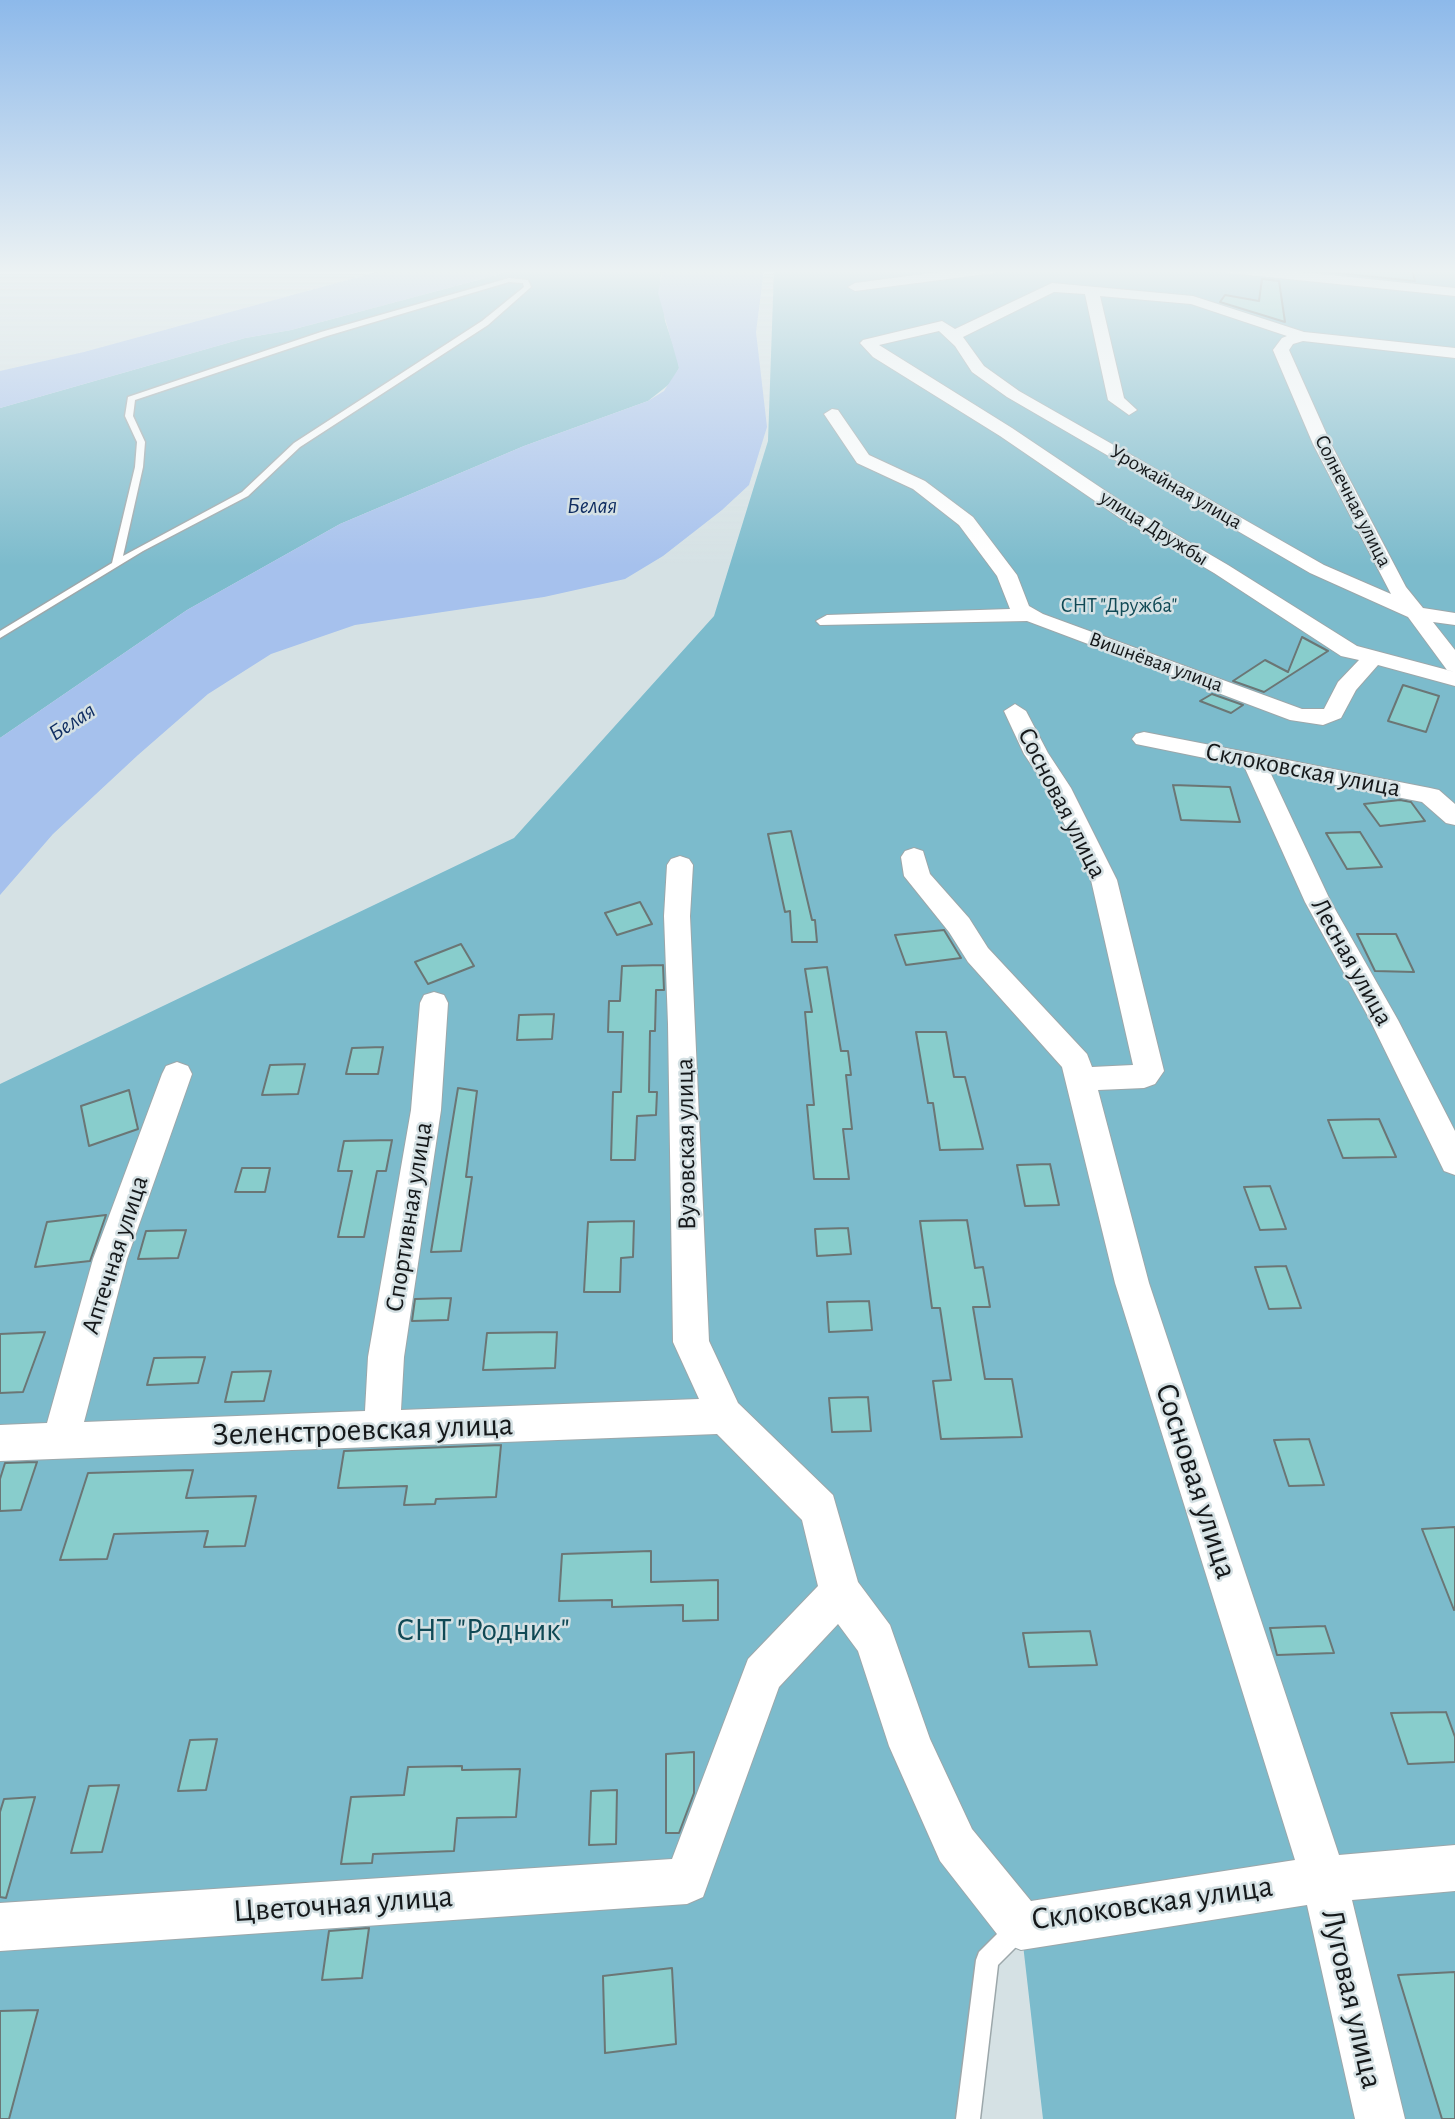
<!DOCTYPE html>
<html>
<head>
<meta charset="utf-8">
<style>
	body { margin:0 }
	canvas { display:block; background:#d5e1e4 }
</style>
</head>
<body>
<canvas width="1455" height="2119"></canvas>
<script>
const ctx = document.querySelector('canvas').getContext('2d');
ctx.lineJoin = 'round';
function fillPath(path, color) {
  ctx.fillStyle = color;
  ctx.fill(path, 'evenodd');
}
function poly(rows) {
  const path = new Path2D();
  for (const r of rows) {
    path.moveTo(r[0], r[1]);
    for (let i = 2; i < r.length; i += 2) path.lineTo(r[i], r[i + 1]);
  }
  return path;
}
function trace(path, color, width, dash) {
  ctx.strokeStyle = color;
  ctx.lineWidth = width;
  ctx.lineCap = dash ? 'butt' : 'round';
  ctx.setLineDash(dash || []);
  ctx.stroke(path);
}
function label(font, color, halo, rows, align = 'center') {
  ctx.font = font + ' "Alegreya Sans",sans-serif';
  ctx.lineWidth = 5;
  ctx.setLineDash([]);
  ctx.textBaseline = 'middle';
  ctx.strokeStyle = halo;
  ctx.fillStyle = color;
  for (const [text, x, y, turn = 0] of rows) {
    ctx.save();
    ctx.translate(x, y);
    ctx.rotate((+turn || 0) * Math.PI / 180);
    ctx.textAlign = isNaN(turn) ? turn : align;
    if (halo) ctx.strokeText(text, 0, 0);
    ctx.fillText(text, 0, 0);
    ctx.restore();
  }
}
const green = poly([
	[519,269,663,269,660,279,665,321,678,359,679,368,672,382,648,401,524,446,340,524,187,610,0,738,0,408,245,338,291,330],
	[774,269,1455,269,1455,2119,1043,2119,1021,1927,987,1960,968,2119,0,2119,0,1084,514,838,714,616,768,441]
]);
const water = poly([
	[388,269,519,269,291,330,245,338,0,408,0,371,84,352],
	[663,269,764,269,756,332,767,427,749,485,722,510,663,556,625,579,544,597,355,625,271,654,208,694,138,755,53,834,0,895,0,738,187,610,340,524,524,446,648,401,664,391,679,368,658,293]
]);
const building = poly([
	[1319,269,1412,269,1415,281,1318,271,1319,269],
	[1262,279,1279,281,1285,322,1220,302,1225,295,1259,301,1262,279],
	[1302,637,1328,651,1264,692,1233,681,1265,660,1288,672,1302,637],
	[1403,685,1439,696,1426,732,1388,721,1403,685],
	[1212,694,1243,705,1231,713,1200,701,1212,694],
	[1173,785,1230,787,1240,822,1181,820,1173,785],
	[1400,800,1411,802,1425,821,1380,826,1364,804,1400,800],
	[791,831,812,920,815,920,817,942,792,942,790,911,785,912,768,834,791,831],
	[1360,832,1382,867,1347,869,1326,833,1360,832],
	[640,902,652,924,617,935,605,913,640,902],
	[944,930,961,958,906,965,895,935,944,930],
	[1357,934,1396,934,1414,972,1375,971,1357,934],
	[461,944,474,966,428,984,415,962,461,944],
	[663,965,664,990,656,990,655,1031,650,1031,649,1092,657,1092,656,1115,637,1116,635,1160,611,1160,613,1092,621,1092,623,1032,608,1032,609,1001,620,1001,622,966,663,965],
	[827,967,841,1051,848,1051,851,1075,846,1075,852,1129,843,1129,849,1179,814,1179,807,1105,814,1105,805,1012,812,1012,805,969,827,967],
	[554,1014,552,1039,517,1040,519,1015,554,1014],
	[916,1032,946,1032,954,1077,965,1077,983,1149,940,1150,933,1103,928,1103,916,1032],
	[383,1047,378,1074,346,1074,352,1048,383,1047],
	[305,1064,298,1094,262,1095,270,1065,305,1064],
	[458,1088,477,1091,466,1177,472,1177,461,1251,431,1252,458,1088],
	[129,1090,138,1129,89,1146,81,1106,129,1090],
	[1379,1119,1396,1157,1343,1158,1328,1120,1379,1119],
	[392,1140,386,1171,377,1171,364,1237,338,1237,352,1171,338,1171,344,1141,392,1140],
	[1050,1164,1059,1205,1025,1206,1017,1165,1050,1164],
	[242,1168,270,1168,265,1192,235,1192,242,1168],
	[1270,1186,1286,1229,1260,1230,1244,1187,1270,1186],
	[106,1215,90,1261,35,1267,47,1222,106,1215],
	[967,1220,975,1268,983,1267,990,1307,973,1307,985,1379,1012,1379,1022,1437,941,1439,933,1381,951,1380,940,1308,932,1308,920,1221,967,1220],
	[634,1221,633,1257,621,1258,620,1292,584,1292,588,1222,634,1221],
	[848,1228,851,1254,817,1256,815,1229,848,1228],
	[186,1230,178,1258,138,1259,146,1231,186,1230],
	[1286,1266,1301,1308,1269,1309,1255,1267,1286,1266],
	[451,1298,448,1320,412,1321,415,1299,451,1298],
	[869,1301,872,1330,829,1332,827,1302,869,1301],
	[45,1332,23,1392,0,1393,0,1334,45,1332],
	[557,1332,555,1368,483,1370,487,1333,557,1332],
	[205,1357,198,1383,147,1385,154,1358,205,1357],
	[271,1371,264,1401,225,1402,232,1372,271,1371],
	[868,1397,871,1431,832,1432,829,1398,868,1397],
	[1309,1439,1324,1485,1289,1486,1274,1440,1309,1439],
	[501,1445,496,1497,436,1499,435,1504,404,1505,407,1486,338,1488,344,1451,501,1445],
	[37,1462,21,1510,0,1511,0,1479,5,1463,37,1462],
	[193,1470,186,1498,256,1496,245,1546,204,1547,208,1531,114,1534,107,1559,60,1560,88,1473,193,1470],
	[1455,1527,1455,1609,1454,1610,1422,1529,1455,1527],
	[651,1551,651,1582,718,1580,718,1620,683,1621,683,1605,612,1607,612,1600,559,1601,562,1554,651,1551],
	[1325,1626,1334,1653,1277,1655,1270,1628,1325,1626],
	[1090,1631,1097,1665,1029,1667,1023,1633,1090,1631],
	[1446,1712,1455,1737,1455,1762,1408,1764,1391,1713,1446,1712],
	[217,1739,206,1790,178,1791,190,1740,217,1739],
	[694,1752,694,1793,679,1833,666,1833,666,1754,694,1752],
	[462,1766,462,1770,520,1769,516,1817,457,1818,454,1851,373,1854,372,1863,341,1864,351,1797,404,1795,408,1767,462,1766],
	[119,1785,102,1852,71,1853,89,1786,119,1785],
	[617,1790,616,1844,589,1845,591,1791,617,1790],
	[35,1797,6,1898,0,1897,0,1812,4,1799,35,1797],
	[369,1928,362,1978,322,1980,329,1931,369,1928],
	[672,1968,676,2044,605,2053,603,1976,672,1968],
	[1455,1972,1455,2119,1442,2119,1398,1975,1455,1972],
	[38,2010,9,2119,0,2119,0,2011,38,2010]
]);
const service = poly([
	[509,278,528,280,531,287,488,325,300,447,248,496,143,551,0,638,0,631,112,563,135,467,137,442,125,416,128,397,321,332,509,278],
	[509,282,523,283,524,287,482,321,294,443,242,492,123,556,143,467,145,442,133,416,135,400,327,336,509,282],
	[1017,1919,1025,1922,1028,1930,1025,1938,998,1965,980,2119,956,2119,976,1960,979,1952,1009,1922,1017,1919]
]);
const minor = poly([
	[961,269,1001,269,994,273,855,291,848,287,855,283,961,269],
	[1222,269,1272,269,1455,288,1455,296,1229,273,1222,269],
	[1052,283,1193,296,1304,332,1455,348,1455,358,1303,341,1293,344,1289,350,1331,444,1406,587,1423,608,1455,613,1455,625,1433,622,1455,650,1455,672,1447,670,1408,617,1310,573,1007,397,972,372,955,346,939,331,879,345,1012,428,1134,510,1228,565,1357,646,1455,672,1455,686,1378,665,1356,690,1341,718,1323,725,1290,720,1027,621,820,625,816,621,827,615,1010,609,997,576,959,525,913,489,857,463,824,414,832,409,838,410,869,455,925,481,973,517,1017,575,1029,606,1043,614,1302,709,1324,709,1338,682,1359,660,1341,656,1214,573,1120,518,1000,436,873,357,860,343,863,340,942,321,955,329,1052,283],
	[1054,292,1085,294,1108,400,1129,415,1137,410,1124,398,1100,296,1191,304,1287,336,1282,338,1273,350,1313,444,1391,594,1324,565,1019,391,984,366,963,337,1054,292],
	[1015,704,1026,711,1048,753,1071,788,1117,880,1164,1071,1155,1084,1144,1088,1098,1090,1149,1283,1339,1855,1455,1845,1455,1891,1352,1900,1405,2119,1355,2119,1307,1905,1021,1950,1004,1943,940,1861,889,1746,858,1651,838,1624,779,1687,703,1897,687,1904,0,1951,0,1903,672,1859,748,1659,818,1586,802,1520,717,1434,0,1461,0,1425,47,1423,93,1259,162,1074,166,1066,177,1062,188,1066,192,1074,127,1259,84,1422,365,1411,368,1357,411,1110,420,1003,424,995,434,992,444,995,448,1003,441,1110,404,1357,401,1410,699,1399,673,1342,668,1024,664,916,667,865,671,859,680,856,689,859,693,865,690,916,709,1341,738,1403,833,1495,858,1582,890,1625,930,1739,972,1829,1031,1901,1295,1860,1115,1283,1062,1067,968,962,949,932,904,876,901,857,905,851,914,848,923,851,930,874,969,918,988,948,1087,1054,1092,1067,1133,1065,1091,880,1047,788,1024,754,1004,711,1015,704],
	[1144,732,1430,788,1439,790,1455,804,1455,825,1446,823,1422,802,1270,772,1331,902,1398,1020,1455,1131,1455,1175,1444,1171,1370,1020,1305,902,1244,766,1136,744,1132,739,1136,734,1144,732]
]);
const farStreetnames = [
	["Урожайная улица",1176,487,30],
	["Солнечная улица",1353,501,63],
	["улица Дружбы",1154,528,32],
	["Вишнёвая улица",1156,662,20]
];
const farParknames = [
	["СНТ \"Дружба\"",1119,606]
];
const farWaternames = [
	["Белая",592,506],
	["Белая",72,722,-33]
];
const streetNames = [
	["Склоковская улица",1303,770,11],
	["Сосновая улица",1062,803,63],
	["Лесная улица",1352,962,61],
	["Вузовская улица",686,1144,-91],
	["Спортивная улица",409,1217,-81],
	["Аптечная улица",115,1255,-72]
];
const nearStreetnames = [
	["Зеленстроевская улица",363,1430,-2],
	["Сосновая улица",1196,1481,72],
	["Склоковская улица",1152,1903,-8],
	["Цветочная улица",343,1904,-4],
	["Луговая улица",1352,1999,77]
];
const nearParknames = [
	["СНТ \"Родник\"",483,1630]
];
fillPath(green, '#7cbbcc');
fillPath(water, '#a6c1ed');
fillPath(building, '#88cdcc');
trace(building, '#6b7675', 2);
trace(service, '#9ca7aa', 3);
trace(minor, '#9ca7aa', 2);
fillPath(service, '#fff');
fillPath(minor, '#fff');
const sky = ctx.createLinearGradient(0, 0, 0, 566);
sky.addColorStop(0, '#8db9ea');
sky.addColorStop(0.48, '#ecf2f3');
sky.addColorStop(1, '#ecf2f300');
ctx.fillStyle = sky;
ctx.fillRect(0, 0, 1455, 566);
label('21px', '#15181a', '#d5e1e4', farStreetnames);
label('21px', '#104955', '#d5e1e4', farParknames);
label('italic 23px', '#102e62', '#d5e1e4', farWaternames);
label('26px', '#15181a', '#d5e1e4', streetNames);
label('32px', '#15181a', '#d5e1e4', nearStreetnames);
label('32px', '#104955', '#d5e1e4', nearParknames);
</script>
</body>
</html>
